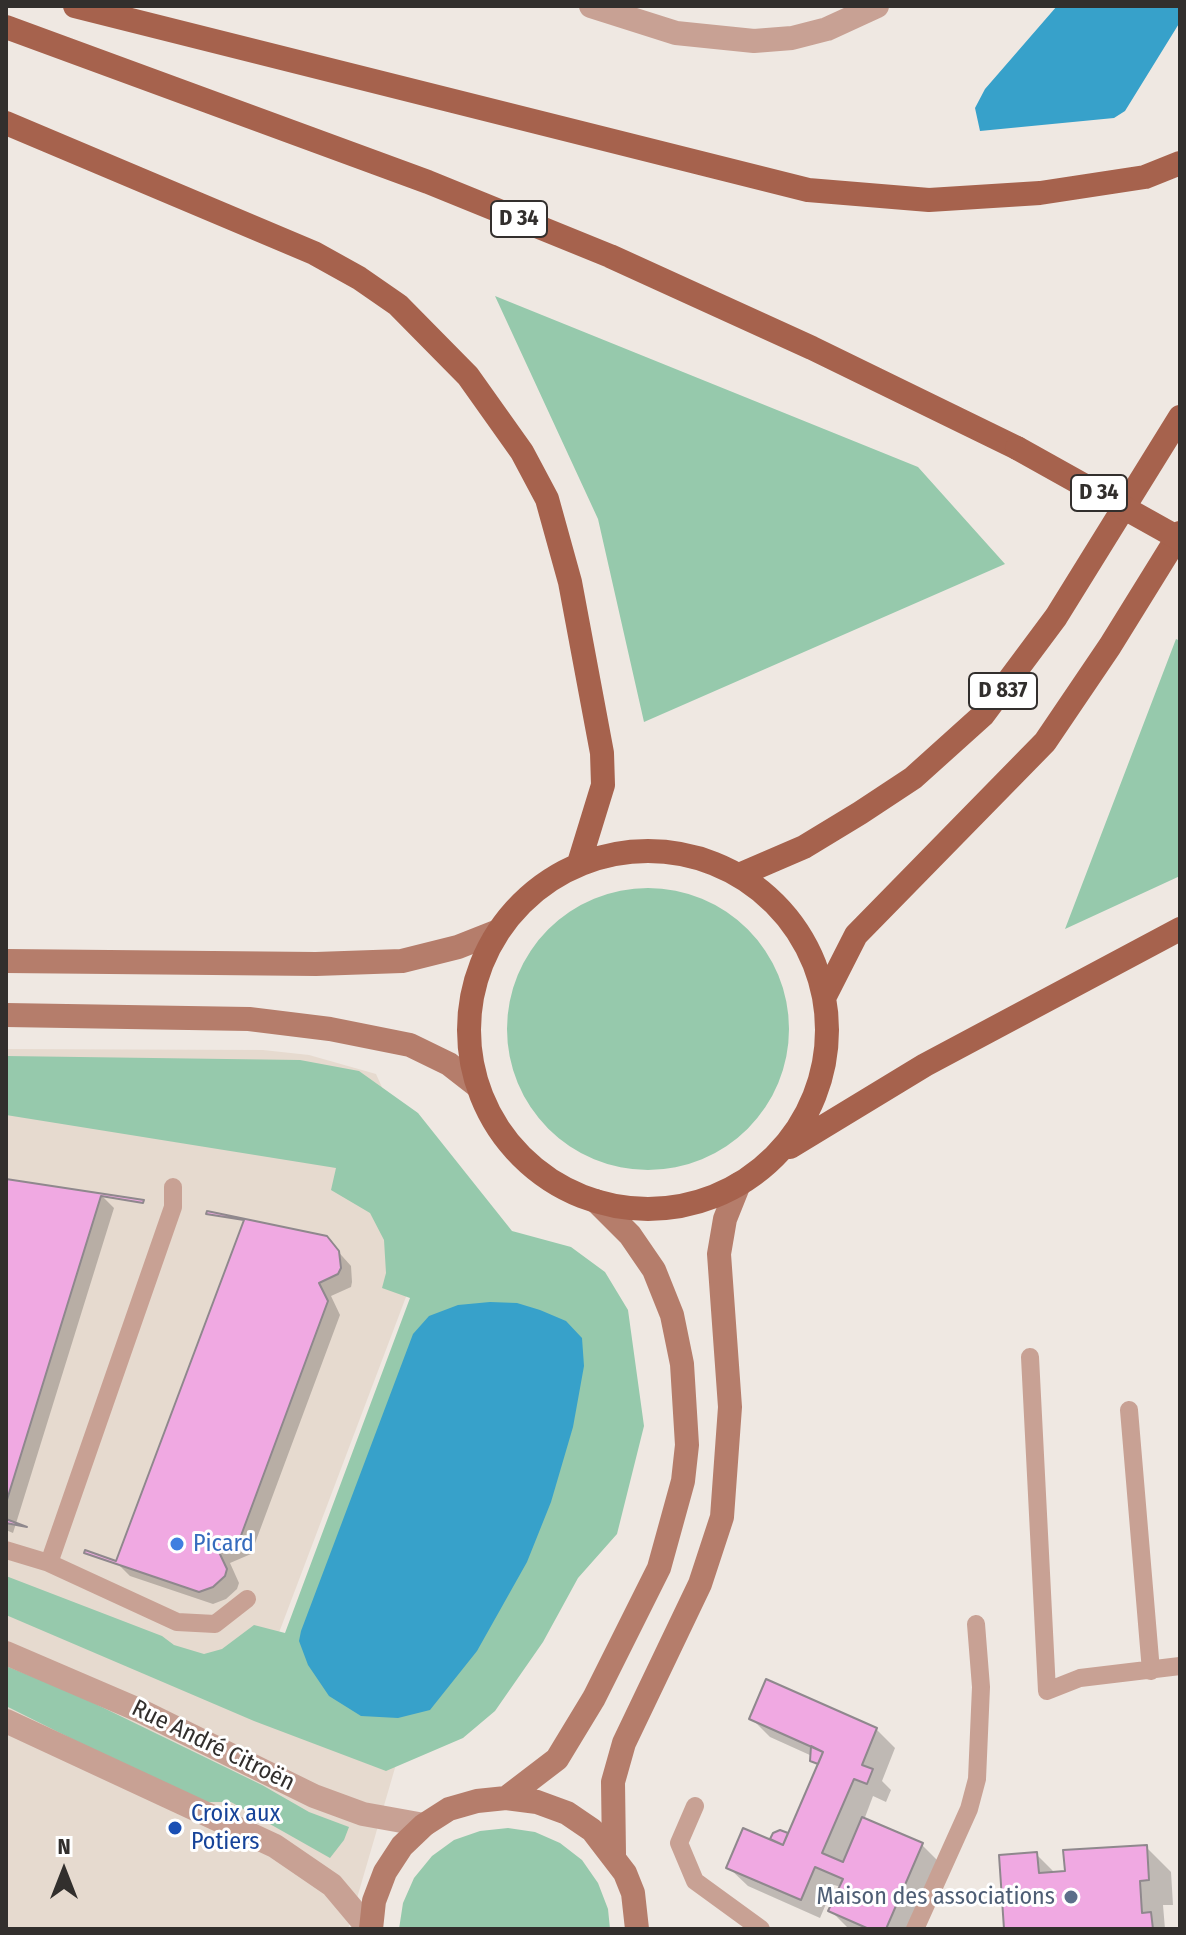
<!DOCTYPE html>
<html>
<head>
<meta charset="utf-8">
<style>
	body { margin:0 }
	#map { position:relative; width:1186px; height:1935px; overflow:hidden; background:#efe8e2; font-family:"Fira Sans Condensed",sans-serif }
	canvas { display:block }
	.frame { position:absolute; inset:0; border:8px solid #322f2d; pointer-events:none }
	.north { position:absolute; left:24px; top:1831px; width:80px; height:80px; -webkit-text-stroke:6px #fff; paint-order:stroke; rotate:0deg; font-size:22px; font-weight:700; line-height:32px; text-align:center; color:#322f2d }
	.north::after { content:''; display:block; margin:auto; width:28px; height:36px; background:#322f2d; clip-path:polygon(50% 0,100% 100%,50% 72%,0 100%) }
</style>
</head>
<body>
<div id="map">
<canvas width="1186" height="1935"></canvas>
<div class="frame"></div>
<div class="north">N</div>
</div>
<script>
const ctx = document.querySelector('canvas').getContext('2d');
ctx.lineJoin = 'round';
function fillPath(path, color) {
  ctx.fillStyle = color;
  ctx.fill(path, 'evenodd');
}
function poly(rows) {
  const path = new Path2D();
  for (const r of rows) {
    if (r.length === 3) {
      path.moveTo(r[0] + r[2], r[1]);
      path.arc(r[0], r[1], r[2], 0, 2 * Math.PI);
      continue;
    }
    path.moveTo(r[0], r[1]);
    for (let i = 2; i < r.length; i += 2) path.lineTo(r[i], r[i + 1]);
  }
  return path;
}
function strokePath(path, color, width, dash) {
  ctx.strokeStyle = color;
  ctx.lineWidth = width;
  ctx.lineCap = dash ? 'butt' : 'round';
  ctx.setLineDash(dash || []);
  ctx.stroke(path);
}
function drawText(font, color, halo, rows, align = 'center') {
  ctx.font = font + ' "Fira Sans Condensed",sans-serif';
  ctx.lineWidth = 6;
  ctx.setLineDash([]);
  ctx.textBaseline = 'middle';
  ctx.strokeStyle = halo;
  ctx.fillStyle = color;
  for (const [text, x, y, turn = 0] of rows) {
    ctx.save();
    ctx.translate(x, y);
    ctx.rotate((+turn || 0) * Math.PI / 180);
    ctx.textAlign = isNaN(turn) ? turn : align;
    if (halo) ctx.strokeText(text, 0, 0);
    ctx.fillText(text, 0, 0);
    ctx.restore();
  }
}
fillPath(poly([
	[6,1049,263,1050,309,1055,376,1074,415,1160,426,1244,252,1704,397,1761,348,1929,6,1929]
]), '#e6dacf');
fillPath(poly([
	[495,296,918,467,1005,564,644,722,598,519],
	[1176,639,1180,641,1180,876,1065,929],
	[648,1029,141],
	[6,1056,300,1060,359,1071,418,1113,512,1231,571,1247,605,1272,628,1310,644,1426,617,1534,578,1578,543,1642,495,1711,463,1738,386,1771,254,1721,6,1615,6,1576,162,1636,174,1645,204,1654,222,1649,254,1625,285,1633,410,1298,382,1288,386,1273,384,1240,370,1213,331,1190,336,1168,6,1115],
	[6,1666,73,1693,262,1785,309,1812,349,1827,344,1840,330,1858,231,1802,198,1802,6,1706],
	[508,1828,535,1832,560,1843,582,1860,598,1883,608,1909,610,1929,399,1929,403,1903,414,1878,432,1856,454,1840,480,1831]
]), '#96c9ac');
fillPath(poly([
	[1057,6,1180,6,1180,22,1125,111,1114,118,980,131,975,108,985,89],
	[490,1302,517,1303,540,1310,566,1321,582,1338,584,1366,573,1427,551,1502,527,1562,477,1651,430,1710,398,1718,361,1716,329,1696,308,1665,299,1641,301,1631,413,1334,429,1316,458,1305]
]), '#37a1ca');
fillPath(poly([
	[6,1182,101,1195,114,1208,13,1533,6,1530],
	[326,1238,351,1266,352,1282,351,1287,331,1296,340,1315,251,1554,230,1563,239,1583,237,1589,226,1599,213,1604,130,1576,117,1563],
	[751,1718,876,1729,895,1748,882,1781,891,1790,886,1802,873,1796,864,1820,922,1845,941,1864,913,1929,849,1929,831,1911,841,1887,834,1885,820,1918,748,1886,728,1867,779,1846,773,1839,774,1835,789,1836,819,1767,812,1756,770,1737],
	[1146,1847,1171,1872,1173,1905,1163,1905,1165,1929,1006,1929,1036,1854,1056,1874]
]), '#0003');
const building = poly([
	[6,1179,144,1200,143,1203,101,1196,6,1503,6,1179],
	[207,1211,327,1236,339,1251,341,1268,338,1274,319,1283,328,1301,239,1541,218,1550,227,1569,225,1576,213,1587,199,1592,84,1553,85,1550,116,1561,244,1220,206,1214,207,1211],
	[6,1519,27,1527,6,1523,6,1519],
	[766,1679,877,1728,862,1765,873,1769,867,1784,854,1779,822,1853,843,1862,862,1817,923,1843,886,1929,869,1929,828,1911,843,1879,815,1867,801,1900,726,1868,743,1828,783,1845,823,1752,749,1719,766,1679],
	[811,1746,823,1752,818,1764,810,1761,811,1746],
	[780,1830,788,1833,783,1845,770,1839,773,1833,780,1830],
	[1147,1845,1149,1880,1140,1881,1142,1913,1151,1912,1153,1929,1004,1929,999,1855,1037,1852,1039,1873,1065,1871,1063,1850,1147,1845]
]);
fillPath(building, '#f0a9e2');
strokePath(building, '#8f888d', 2);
strokePath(poly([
	[1030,1357,1047,1691,1080,1678,1180,1666],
	[1129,1410,1151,1671],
	[6,1550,49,1563,177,1622,215,1624,247,1599],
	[49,1563,173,1207,173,1187],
	[695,1806,679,1843,695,1881,761,1929],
	[915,1929,969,1809,977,1779,981,1687,976,1624]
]), '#c8a194', 18);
strokePath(poly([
	[591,6,676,33,754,41,792,38,827,29,877,6],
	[6,1653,141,1711,314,1796,363,1814,424,1825],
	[6,1721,275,1846,332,1885,369,1929]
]), '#c8a194', 24);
strokePath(poly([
	[6,961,316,964,402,961,458,947,496,932],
	[6,1015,249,1019,330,1029,410,1045,449,1064,476,1085],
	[506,1798,557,1759,594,1698,659,1568,683,1481,687,1445,682,1364,672,1315,654,1270,630,1235,596,1201],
	[614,1854,613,1782,624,1743,700,1584,722,1517,730,1407,719,1254,725,1219,739,1184],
	[371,1929,374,1901,385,1872,402,1846,424,1825,449,1809,477,1801,506,1798,537,1802,567,1813,592,1830,625,1873,633,1893,637,1929]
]), '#b57d6b', 24);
strokePath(poly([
	[75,6,808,190,929,200,1040,193,1145,177,1180,163],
	[6,27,428,182,610,256,812,348,1017,448],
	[6,123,314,253,359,278,398,305,468,376,522,452,547,499,570,582,602,753,603,785,579,863],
	[648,1030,179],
	[739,875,804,847,860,813,913,778,983,715,1056,617,1180,417],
	[825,996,856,935,1045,742,1110,646,1180,533],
	[790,1147,925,1065,1180,929]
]), '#a6624d', 24);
strokePath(poly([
	[1017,448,1180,539]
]), '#a6624d', 24);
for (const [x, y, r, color] of [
	[177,1544,8,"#3f7fe0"],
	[175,1828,8,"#1a4fb4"],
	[1071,1897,8,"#5c6f8a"]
]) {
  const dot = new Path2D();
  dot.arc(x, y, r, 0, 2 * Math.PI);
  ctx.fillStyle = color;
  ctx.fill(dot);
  strokePath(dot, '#fff', 3);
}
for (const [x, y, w] of [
	[519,219,56],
	[1099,493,56],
	[1003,691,68]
]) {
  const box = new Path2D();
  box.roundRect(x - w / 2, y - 18, w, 36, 6);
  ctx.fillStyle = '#fff';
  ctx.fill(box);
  strokePath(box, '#322f2d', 2);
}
drawText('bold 22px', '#322f2d', null, [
	["D 34",519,219],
	["D 34",1099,493],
	["D 837",1003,691]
]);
drawText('24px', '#366cbe', '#fff', [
	["Picard",193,1544]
], 'left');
drawText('24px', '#322f2d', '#fff', [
	["Rue André Citroën",213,1746,26]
]);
drawText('24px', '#164399', '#fff', [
	["Croix aux",191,1814],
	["Potiers",191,1842]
], 'left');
drawText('24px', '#4e5e75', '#fff', [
	["Maison des associations",1055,1897]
], 'right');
</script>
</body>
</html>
